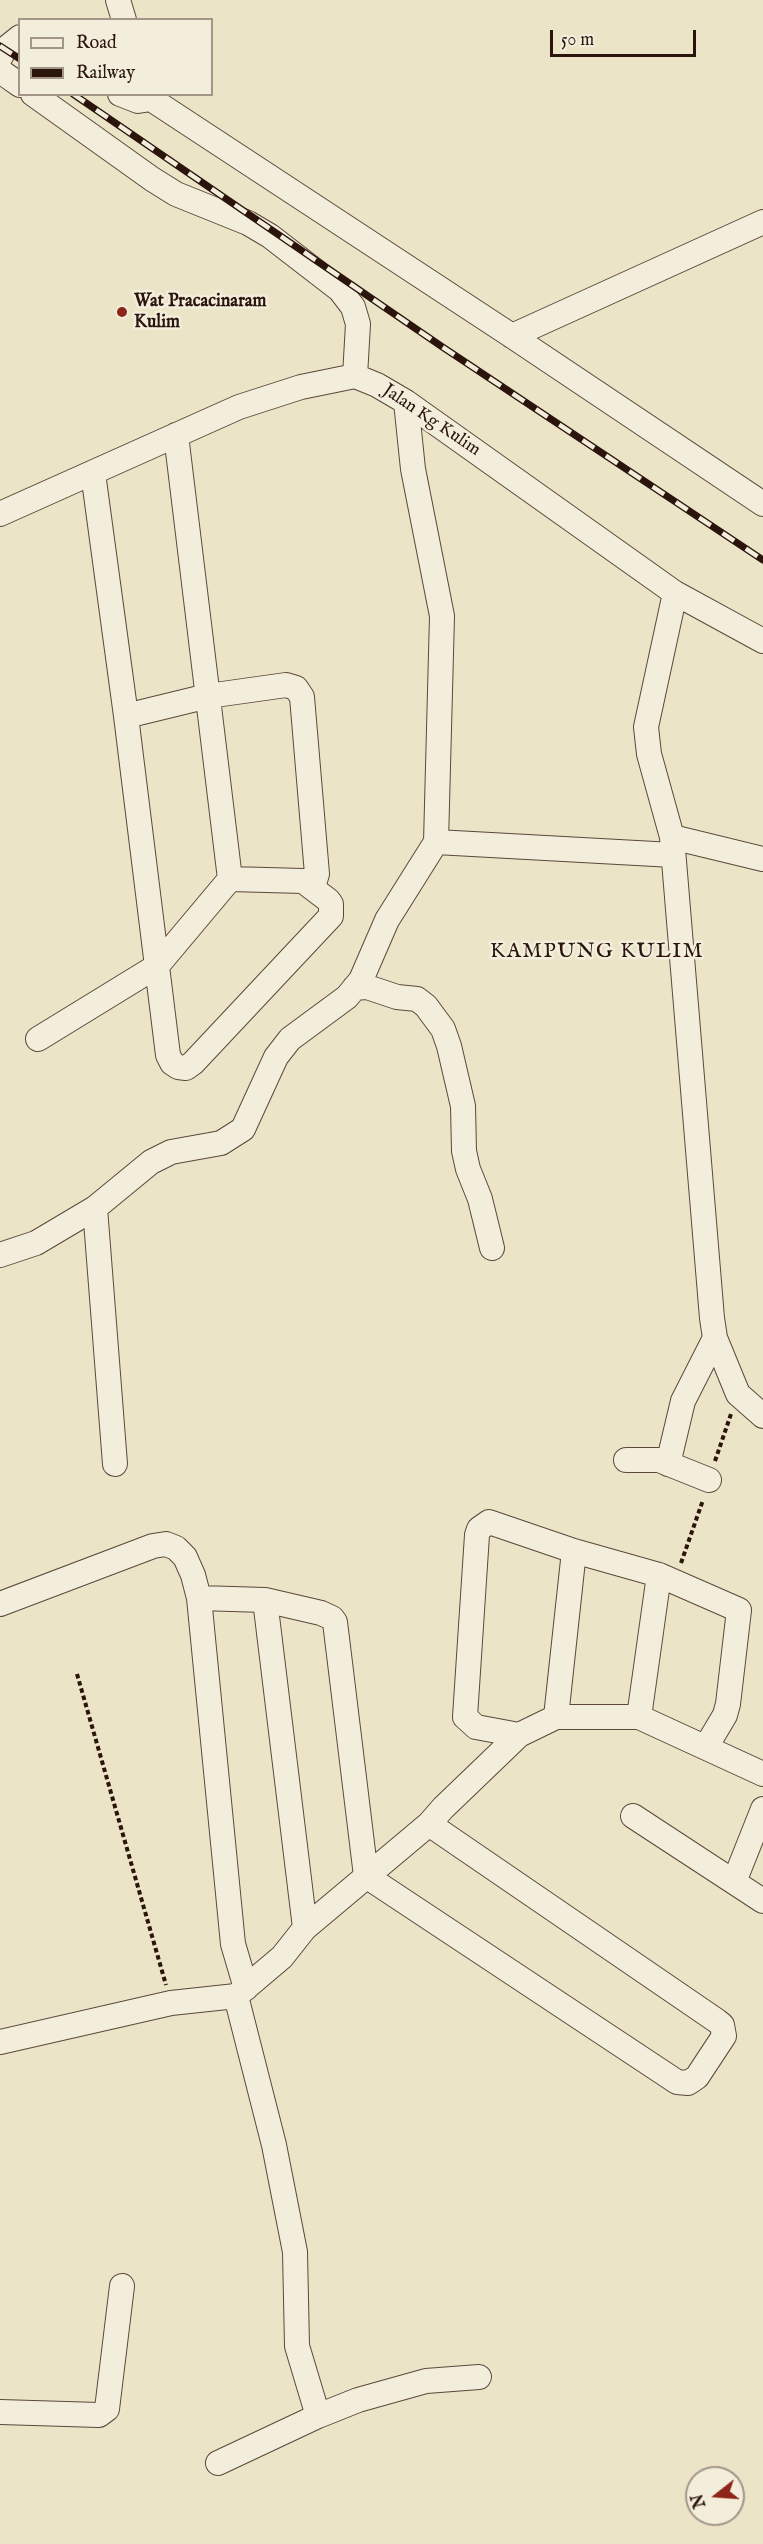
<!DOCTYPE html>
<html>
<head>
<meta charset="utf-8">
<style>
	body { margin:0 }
	#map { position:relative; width:763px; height:2544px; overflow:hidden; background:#ece4c7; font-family:"IM FELL English",serif }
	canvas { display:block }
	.legend { position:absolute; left:18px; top:18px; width:195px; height:78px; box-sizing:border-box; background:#f3eddb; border:2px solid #a39688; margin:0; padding:8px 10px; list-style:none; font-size:18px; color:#2b140c }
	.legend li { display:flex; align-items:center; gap:12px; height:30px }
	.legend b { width:30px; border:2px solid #a39688 }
	.north { position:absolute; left:685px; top:2466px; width:60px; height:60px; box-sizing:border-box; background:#f3eddb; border:2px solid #a39688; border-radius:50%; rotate:253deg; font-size:16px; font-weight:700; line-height:24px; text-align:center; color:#2b140c }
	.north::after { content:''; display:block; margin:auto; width:21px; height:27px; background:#8f2418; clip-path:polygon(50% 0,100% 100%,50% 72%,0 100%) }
	.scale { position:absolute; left:550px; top:30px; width:146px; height:27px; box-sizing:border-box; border:3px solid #2b140c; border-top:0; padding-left:8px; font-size:18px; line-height:21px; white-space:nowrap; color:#2b140c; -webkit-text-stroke:4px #f3eddb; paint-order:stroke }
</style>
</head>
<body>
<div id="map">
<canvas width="763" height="2544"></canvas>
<ul class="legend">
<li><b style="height:8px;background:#f3eddb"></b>Road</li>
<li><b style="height:8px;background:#2b140c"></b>Railway</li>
</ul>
<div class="north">N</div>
<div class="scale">50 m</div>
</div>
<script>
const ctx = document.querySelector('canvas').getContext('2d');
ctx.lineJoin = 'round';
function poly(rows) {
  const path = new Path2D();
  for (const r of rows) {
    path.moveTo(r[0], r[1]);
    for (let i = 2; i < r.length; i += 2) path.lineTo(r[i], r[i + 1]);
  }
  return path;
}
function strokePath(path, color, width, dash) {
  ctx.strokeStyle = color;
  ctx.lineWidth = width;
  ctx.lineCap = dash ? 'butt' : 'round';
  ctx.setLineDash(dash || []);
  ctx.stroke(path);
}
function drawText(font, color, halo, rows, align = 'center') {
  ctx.font = font + ' "IM FELL English",serif';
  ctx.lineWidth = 5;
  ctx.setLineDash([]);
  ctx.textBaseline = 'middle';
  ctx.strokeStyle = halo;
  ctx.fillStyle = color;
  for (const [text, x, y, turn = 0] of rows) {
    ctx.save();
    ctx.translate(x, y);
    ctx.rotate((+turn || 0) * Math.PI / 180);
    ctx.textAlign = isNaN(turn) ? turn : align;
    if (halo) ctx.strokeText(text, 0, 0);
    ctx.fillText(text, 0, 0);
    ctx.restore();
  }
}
const minor = poly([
	[118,0,124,20],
	[0,58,5,49,20,37],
	[0,71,20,85],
	[33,94,152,179,176,194,248,223,270,236,340,290,353,307,358,324,355,376],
	[120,94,138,101,151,99],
	[150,94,151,99,512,336,763,504],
	[512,336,763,222],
	[93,473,126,716,168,1055,172,1063,178,1067,186,1068,193,1063,331,916,331,904,328,900,303,881,230,879],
	[0,514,239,407,301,387,355,376,377,385,406,402,675,593,763,641],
	[675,593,646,727,649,754,672,837,712,1318,715,1338,738,1394,763,1416],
	[126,716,208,696,286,685,296,688,302,697,317,874,313,887],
	[672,837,763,859],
	[436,842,673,855],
	[354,988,367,987,397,997,417,999,426,1006,443,1029,449,1046,463,1106,464,1151,468,1169,480,1199,492,1248],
	[38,1039,157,966,230,879,176,435],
	[95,1208,115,1464],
	[0,1255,36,1243,95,1208,151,1162,171,1152,221,1143,243,1129,276,1057,290,1039,347,997,361,980,387,920,436,842,442,616,413,469,406,402],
	[626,1460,659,1460,709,1480],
	[668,1464,683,1401,715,1338],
	[265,1600,305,1928],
	[0,1604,153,1546,166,1544,176,1548,185,1557,193,1575,199,1598],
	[556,1717,574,1551],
	[639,1717,659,1575],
	[519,1735,476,1727,465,1717,477,1535,479,1529,489,1522,574,1551,659,1575,739,1610,728,1704,725,1715,706,1747],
	[633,1816,763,1901],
	[734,1882,763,1809],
	[246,1988,233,1944,199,1598,265,1600,321,1613,332,1618,335,1622,366,1876,677,2082,688,2083,697,2077,724,2036,722,2025,717,2021,429,1824],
	[236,1996,274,2145,295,2252,297,2346,318,2416],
	[0,2042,171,2003,236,1996,282,1957,305,1928,429,1824,443,1808,519,1735,556,1717,639,1717,763,1774],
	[0,2412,99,2415,107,2409,122,2286],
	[218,2463,318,2416,358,2400,426,2381,479,2377]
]);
strokePath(minor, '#5b483b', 26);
strokePath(poly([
	[715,1461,731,1414],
	[681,1563,703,1500],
	[77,1674,166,1985]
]), '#2b140c', 4, [4.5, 3]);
strokePath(minor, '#f3eddb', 24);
const rail = poly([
	[0,46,20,59],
	[73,94,441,346,763,560]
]);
strokePath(rail, '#2b140c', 7);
strokePath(rail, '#f3eddb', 4.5, [14]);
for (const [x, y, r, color] of [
	[122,312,6,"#8f2418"]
]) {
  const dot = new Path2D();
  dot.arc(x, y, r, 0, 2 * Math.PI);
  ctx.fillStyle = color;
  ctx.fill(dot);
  strokePath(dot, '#f3eddb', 2);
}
drawText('bold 18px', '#2b140c', '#f3eddb', [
	["Wat Pracacinaram",134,302],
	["Kulim",134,323]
], 'left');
drawText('18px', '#2b140c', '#f3eddb', [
	["Jalan Kg Kulim",431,421,34]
]);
ctx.letterSpacing = '1.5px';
drawText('21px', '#2b140c', '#f3eddb', [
	["KAMPUNG KULIM",597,953]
]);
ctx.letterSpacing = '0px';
</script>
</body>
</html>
